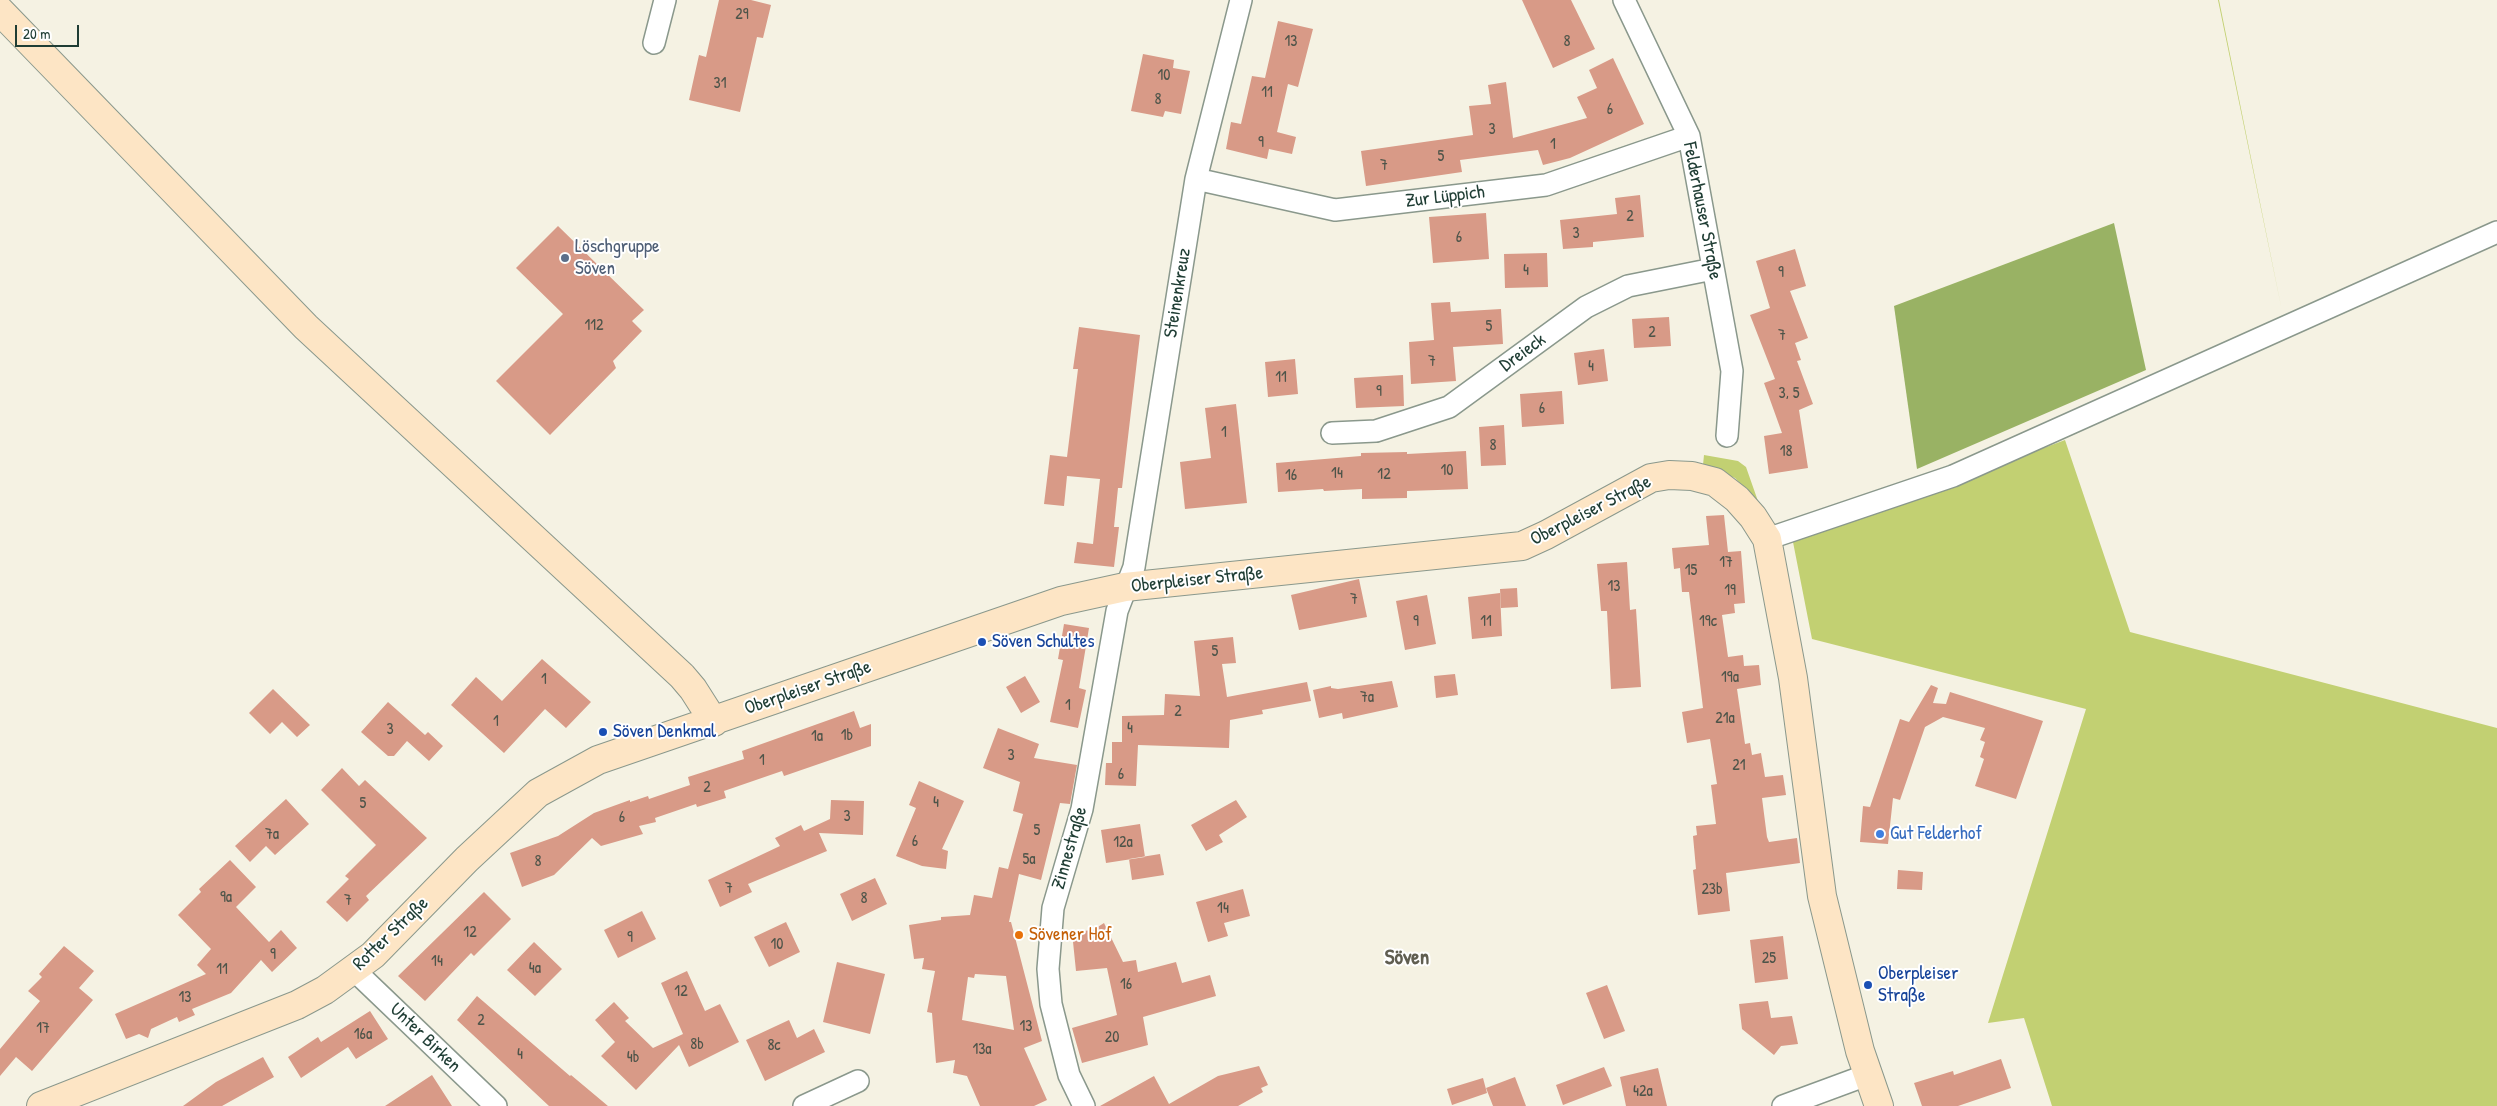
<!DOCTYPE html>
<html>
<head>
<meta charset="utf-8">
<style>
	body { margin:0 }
	#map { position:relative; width:2497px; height:1106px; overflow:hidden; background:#f5f2e3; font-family:"Patrick Hand",sans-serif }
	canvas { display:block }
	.scale { position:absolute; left:15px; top:25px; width:64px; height:22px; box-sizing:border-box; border:2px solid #1f3d34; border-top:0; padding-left:6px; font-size:15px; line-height:18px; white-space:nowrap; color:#1f3d34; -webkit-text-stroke:4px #fff; paint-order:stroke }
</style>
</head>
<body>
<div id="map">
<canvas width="2497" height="1106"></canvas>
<div class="scale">20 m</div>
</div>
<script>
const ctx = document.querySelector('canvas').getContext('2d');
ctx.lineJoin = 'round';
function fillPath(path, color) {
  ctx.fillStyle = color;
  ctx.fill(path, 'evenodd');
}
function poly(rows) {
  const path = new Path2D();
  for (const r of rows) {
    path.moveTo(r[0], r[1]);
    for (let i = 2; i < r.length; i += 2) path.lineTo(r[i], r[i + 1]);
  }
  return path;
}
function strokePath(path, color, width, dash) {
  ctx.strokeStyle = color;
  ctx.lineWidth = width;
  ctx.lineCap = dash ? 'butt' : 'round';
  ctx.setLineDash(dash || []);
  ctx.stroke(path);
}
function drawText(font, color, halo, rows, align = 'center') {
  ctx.font = font + ' "Patrick Hand",sans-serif';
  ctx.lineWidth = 4;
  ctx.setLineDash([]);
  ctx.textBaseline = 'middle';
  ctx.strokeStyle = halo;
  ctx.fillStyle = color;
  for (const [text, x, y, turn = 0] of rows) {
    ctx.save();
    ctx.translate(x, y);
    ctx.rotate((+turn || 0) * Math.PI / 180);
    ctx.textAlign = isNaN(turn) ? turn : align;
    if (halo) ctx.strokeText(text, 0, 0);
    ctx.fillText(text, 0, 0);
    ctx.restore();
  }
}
fillPath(poly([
	[2218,0,2219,0,2282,311],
	[2065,440,2130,632,2497,728,2497,1106,2052,1106,2024,1018,1988,1023,2086,709,1812,639,1793,542],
	[1704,455,1738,461,1746,467,1759,504,1735,478,1703,465]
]), '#c2d072');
fillPath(poly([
	[2114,223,2146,370,1917,469,1894,306]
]), '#99b264');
fillPath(poly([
	[719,0,751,0,771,5,763,38,757,37,740,112,689,100,699,55,706,57],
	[1522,0,1571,0,1595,49,1553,68],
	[1278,21,1313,29,1298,87,1288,84,1277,132,1296,137,1292,154,1269,149,1267,159,1226,149,1231,122,1241,124,1252,76,1265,78],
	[1143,54,1174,60,1173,68,1190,71,1181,114,1165,111,1163,117,1131,111],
	[1613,58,1644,124,1570,158,1543,165,1538,150,1460,160,1462,172,1366,186,1361,151,1473,135,1469,106,1491,104,1488,85,1506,82,1513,138,1587,118,1577,97,1597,88,1589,70],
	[1640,195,1644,237,1593,242,1593,247,1563,249,1560,220,1617,214,1615,198],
	[1486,213,1489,259,1433,263,1429,217],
	[558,226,644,310,632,321,642,331,613,361,616,368,550,435,496,381,563,314,516,268],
	[1795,249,1806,286,1790,291,1808,338,1795,343,1801,360,1797,361,1813,404,1799,410,1808,468,1769,474,1764,436,1782,433,1764,383,1775,379,1750,315,1770,308,1756,261],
	[1547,253,1548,287,1505,288,1504,254],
	[1450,302,1451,312,1501,309,1503,344,1453,347,1456,381,1411,384,1409,342,1434,340,1431,303],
	[1669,317,1671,346,1634,348,1632,319],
	[1079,327,1140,335,1122,488,1118,488,1114,527,1119,527,1114,567,1074,563,1077,542,1093,544,1100,479,1067,476,1064,506,1044,504,1050,455,1067,457,1078,369,1073,369],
	[1604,349,1608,381,1578,385,1574,353],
	[1295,359,1298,394,1268,397,1265,362],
	[1403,375,1404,406,1356,408,1354,378],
	[1562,391,1564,424,1522,427,1520,394],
	[1236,404,1247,503,1185,509,1180,462,1211,458,1205,408],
	[1504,425,1506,465,1481,466,1479,427],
	[1466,451,1468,489,1407,491,1407,498,1362,499,1362,489,1324,491,1323,489,1278,492,1276,463,1361,456,1361,453,1407,452,1407,454],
	[1724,515,1728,552,1741,551,1745,603,1734,604,1735,613,1722,615,1728,657,1743,655,1744,666,1759,665,1761,685,1737,689,1745,744,1750,743,1752,755,1761,753,1765,777,1783,775,1786,795,1762,798,1767,837,1769,842,1797,838,1800,863,1726,873,1730,911,1698,915,1693,870,1696,869,1693,836,1697,835,1696,826,1716,824,1711,785,1717,784,1710,739,1687,743,1682,712,1703,708,1689,592,1682,592,1680,568,1674,569,1672,548,1709,545,1706,516],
	[1627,562,1630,610,1636,609,1641,687,1611,689,1607,611,1601,611,1597,564],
	[1359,579,1367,617,1299,630,1291,595],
	[1517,588,1518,607,1501,608,1500,589],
	[1500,593,1502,636,1472,639,1468,597],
	[1427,595,1436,644,1405,650,1396,601],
	[1064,624,1089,628,1079,688,1086,690,1078,728,1050,722,1063,660,1058,659],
	[1233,637,1236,663,1222,664,1227,697,1307,682,1311,701,1262,710,1263,714,1230,720,1229,748,1138,745,1136,786,1105,785,1106,763,1112,763,1112,742,1122,742,1122,716,1164,715,1165,694,1200,696,1194,641],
	[542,659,591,702,566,728,545,709,504,753,451,705,476,677,502,701],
	[1455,674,1458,695,1436,698,1434,676],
	[1025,676,1040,702,1021,713,1006,687],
	[1392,681,1398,707,1343,719,1342,713,1319,718,1313,690,1331,686,1331,688,1338,689],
	[1931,685,1938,688,1933,703,1946,704,1950,692,2043,721,2016,799,1975,786,1984,759,1980,757,1985,742,1980,740,1985,728,1943,717,1925,727,1900,800,1893,798,1888,844,1860,842,1863,806,1870,807,1900,719,1909,722],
	[273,689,310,725,297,737,282,722,270,734,249,713],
	[388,702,425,735,428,732,443,746,429,761,407,741,394,756,388,756,361,732],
	[854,711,860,728,871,724,871,746,784,776,782,771,724,791,726,798,697,807,696,804,655,818,656,822,639,826,643,834,601,846,592,838,554,875,522,887,510,853,558,836,594,813,630,800,630,802,648,796,649,799,690,785,688,777,744,759,742,751],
	[998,728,1039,744,1034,758,1077,765,1070,804,1060,803,1041,880,1019,874,1009,922,1011,922,1042,1041,1024,1048,1047,1100,1034,1106,980,1106,967,1076,953,1073,955,1060,936,1063,932,1013,927,1012,935,971,922,969,924,958,914,959,909,925,941,920,941,917,970,915,974,895,992,898,999,867,1008,869,1023,814,1013,811,1020,782,983,768],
	[975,974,1006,976,1014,1030,962,1020,968,977,974,978],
	[342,768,359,786,365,780,427,838,366,896,369,900,347,922,326,902,349,879,345,876,376,845,321,790],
	[919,781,964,801,942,849,948,851,946,869,922,866,896,856,916,808,909,805],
	[286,799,309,824,275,855,266,846,250,862,235,846],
	[831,800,864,801,863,835,819,833,827,851,748,884,752,892,720,907,708,880,780,846,775,838,801,825,804,831,830,819],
	[1236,800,1247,817,1219,835,1223,842,1206,851,1191,825],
	[1140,824,1145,857,1106,863,1101,830],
	[1160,854,1164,875,1132,880,1129,859],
	[230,860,256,887,236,907,269,942,281,930,297,948,272,972,261,960,231,993,192,1009,195,1015,179,1022,177,1017,151,1029,148,1038,139,1034,126,1039,115,1014,206,974,197,965,211,949,178,915,201,892,199,889],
	[1898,870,1923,872,1922,890,1897,889],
	[875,878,887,904,852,921,840,894],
	[1243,889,1250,916,1224,923,1228,936,1208,942,1196,902],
	[484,892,511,919,474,956,471,953,425,1001,398,976],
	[642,911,656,939,618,958,604,930],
	[786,922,800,952,769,967,754,937],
	[1104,923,1123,962,1136,960,1138,972,1176,962,1182,983,1210,975,1216,996,1143,1017,1148,1045,1082,1063,1072,1028,1117,1015,1107,968,1076,971,1072,932,1093,930],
	[1783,936,1788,979,1755,983,1750,940],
	[534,942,562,969,535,996,507,970],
	[64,946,94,971,79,988,93,1000,32,1071,16,1057,0,1076,0,1049,40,1001,28,991,42,977,39,974],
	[837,962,885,974,870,1034,823,1022],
	[687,971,705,1011,720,1004,739,1042,689,1067,679,1045,636,1090,601,1056,615,1042,595,1020,614,1002,629,1018,625,1021,653,1048,683,1034,661,983],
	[1607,985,1625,1031,1604,1039,1586,993],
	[477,996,570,1076,571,1075,608,1106,549,1106,457,1020],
	[1768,1001,1771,1018,1792,1016,1798,1044,1781,1046,1774,1055,1742,1029,1739,1004],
	[370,1011,388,1039,356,1059,348,1047,301,1078,288,1057,318,1037,321,1042],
	[789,1020,797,1038,814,1029,825,1052,765,1081,746,1040],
	[263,1057,274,1077,222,1106,183,1106,216,1082],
	[2001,1059,2011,1088,1958,1106,1922,1106,1914,1083,1953,1071,1954,1075],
	[1259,1066,1268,1085,1261,1088,1263,1092,1238,1106,1100,1106,1154,1076,1169,1104,1218,1076],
	[1604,1067,1612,1086,1563,1105,1556,1085],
	[1658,1068,1667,1106,1626,1106,1620,1077],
	[432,1075,452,1106,385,1106],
	[1515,1077,1526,1106,1493,1106,1486,1088],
	[1483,1078,1487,1093,1452,1105,1447,1089]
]), '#d89a87');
const street = poly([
	[1624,0,1689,136,1732,371,1727,436],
	[654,43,665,0],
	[1196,179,1335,210,1546,185,1689,136],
	[1332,433,1376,431,1449,407,1586,307,1628,286,1713,269],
	[1767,539,1953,476,2497,232],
	[354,970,496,1106],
	[804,1106,858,1081],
	[1084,1106,1069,1075,1051,1004,1048,969,1053,908,1082,809,1117,611,1134,567,1196,179,1241,0],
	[1783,1106,1867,1075]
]);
const secondary = poly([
	[0,11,306,327,682,676,693,689,714,722],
	[41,1106,297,1005,325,990,373,955,467,859,538,793,598,760,1061,601,1125,587,1522,546,1546,535,1651,478,1669,475,1692,476,1715,482,1737,499,1753,517,1767,539,1793,678,1822,896,1860,1051,1879,1106]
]);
strokePath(street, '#8a988c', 24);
strokePath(secondary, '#8a988c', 30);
strokePath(street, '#fff', 21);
strokePath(secondary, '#fde5c5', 28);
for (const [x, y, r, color] of [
	[565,258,5,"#5c6f8a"],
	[982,642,5,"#1a4fb4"],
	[603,732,5,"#1a4fb4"],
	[1880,834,5,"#3f7fe0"],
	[1019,935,5,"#e8710a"],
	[1868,985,5,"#1a4fb4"]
]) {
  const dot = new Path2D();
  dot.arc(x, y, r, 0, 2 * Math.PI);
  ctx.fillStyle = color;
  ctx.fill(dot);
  strokePath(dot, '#fff', 2);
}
drawText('16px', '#4d5449', null, [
	["29",742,15],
	["13",1291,42],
	["8",1567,42],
	["10",1164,76],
	["31",720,84],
	["11",1267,93],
	["8",1158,100],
	["6",1610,110],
	["3",1492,130],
	["9",1261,143],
	["1",1553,145],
	["5",1441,157],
	["7",1384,166],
	["2",1630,217],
	["3",1576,234],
	["6",1459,238],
	["4",1526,271],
	["9",1781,273],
	["112",594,326],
	["5",1489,327],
	["2",1652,333],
	["7",1782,336],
	["7",1432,362],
	["4",1591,367],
	["11",1281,378],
	["9",1379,392],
	["3, 5",1789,394],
	["6",1542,409],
	["1",1224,433],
	["8",1493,446],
	["18",1786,452],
	["10",1447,471],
	["14",1337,474],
	["12",1384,475],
	["16",1291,476],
	["17",1726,563],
	["15",1691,571],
	["13",1614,587],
	["19",1730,591],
	["7",1354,600],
	["9",1416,622],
	["11",1486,622],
	["19c",1708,622],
	["5",1215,652],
	["19a",1730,678],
	["1",544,680],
	["7a",1367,698],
	["1",1068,706],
	["2",1178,712],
	["21a",1725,719],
	["1",496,722],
	["4",1130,729],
	["3",390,730],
	["1b",847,736],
	["1a",817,737],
	["3",1011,756],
	["1",762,761],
	["21",1739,766],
	["6",1121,775],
	["2",707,788],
	["4",936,803],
	["5",363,804],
	["3",847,817],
	["6",622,818],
	["5",1037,831],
	["7a",272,835],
	["6",915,842],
	["12a",1123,843],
	["5a",1029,860],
	["8",538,862],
	["7",729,889],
	["23b",1712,890],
	["9a",226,898],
	["8",864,899],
	["7",348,901],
	["14",1223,909],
	["12",470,933],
	["9",630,938],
	["10",777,945],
	["9",273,955],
	["25",1769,959],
	["14",437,962],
	["4a",535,969],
	["11",222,970],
	["16",1126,985],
	["12",681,992],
	["13",185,998],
	["2",481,1021],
	["13",1026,1027],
	["17",43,1029],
	["16a",363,1035],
	["20",1112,1038],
	["8b",697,1045],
	["8c",774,1046],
	["13a",982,1050],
	["4",520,1055],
	["4b",633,1058],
	["42a",1643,1092]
]);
drawText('19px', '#1f3d34', '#fff', [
	["Zur Lüppich",1445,197,-7],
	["Felderhauser Straße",1702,211,79],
	["Steinenkreuz",1178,293,-81],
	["Dreieck",1523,353,-36],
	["Oberpleiser Straße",1591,511,-27],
	["Oberpleiser Straße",1197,580,-6],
	["Oberpleiser Straße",808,688,-19],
	["Zinnestraße",1070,848,-74],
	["Rotter Straße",391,934,-44],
	["Unter Birken",425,1038,44]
]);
drawText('19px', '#4e5e75', '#fff', [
	["Löschgruppe",575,247],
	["Söven",575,269]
], 'left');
drawText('19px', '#164399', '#fff', [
	["Söven Schultes",992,642],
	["Söven Denkmal",613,732],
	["Oberpleiser",1878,974],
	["Straße",1878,996]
], 'left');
drawText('19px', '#366cbe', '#fff', [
	["Gut Felderhof",1890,834]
], 'left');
drawText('19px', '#c56008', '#fff', [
	["Sövener Hof",1029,935]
], 'left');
drawText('bold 21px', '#605e51', '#fff', [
	["Söven",1407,958]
]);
</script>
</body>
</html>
